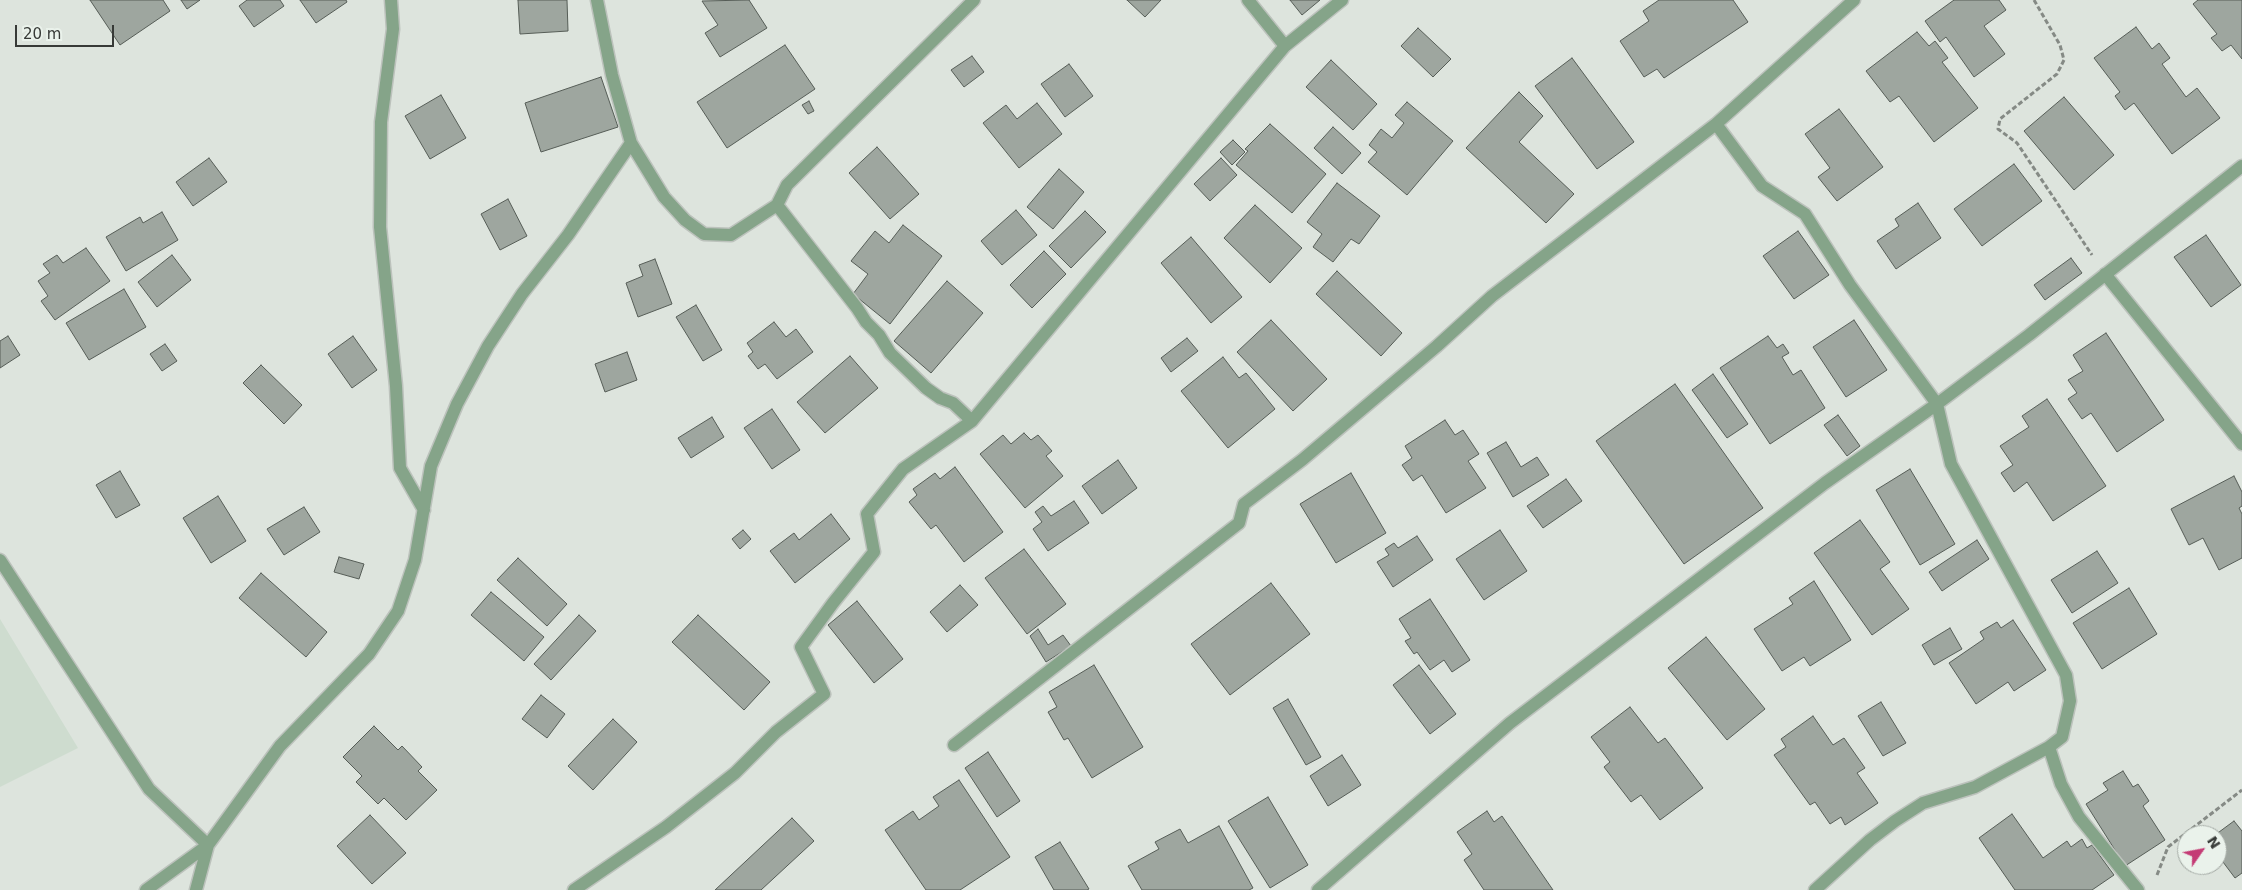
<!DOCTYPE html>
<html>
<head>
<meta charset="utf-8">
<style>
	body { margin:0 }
	#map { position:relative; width:2242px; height:890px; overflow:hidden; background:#dde4dd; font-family:"DejaVu Sans",sans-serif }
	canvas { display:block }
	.north { position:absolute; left:2177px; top:825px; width:50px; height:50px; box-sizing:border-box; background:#eaf2eb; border:1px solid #a2a8a3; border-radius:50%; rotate:57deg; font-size:14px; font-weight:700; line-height:20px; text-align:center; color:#373a37 }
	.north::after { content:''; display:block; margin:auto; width:18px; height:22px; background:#c43b75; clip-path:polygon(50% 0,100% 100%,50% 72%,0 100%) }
	.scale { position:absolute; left:15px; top:25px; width:99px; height:22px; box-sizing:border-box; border:2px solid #373a37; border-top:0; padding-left:6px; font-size:15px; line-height:18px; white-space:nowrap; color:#373a37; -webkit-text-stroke:4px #eaf2eb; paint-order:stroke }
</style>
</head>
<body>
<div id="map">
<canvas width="2242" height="890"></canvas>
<div class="north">N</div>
<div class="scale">20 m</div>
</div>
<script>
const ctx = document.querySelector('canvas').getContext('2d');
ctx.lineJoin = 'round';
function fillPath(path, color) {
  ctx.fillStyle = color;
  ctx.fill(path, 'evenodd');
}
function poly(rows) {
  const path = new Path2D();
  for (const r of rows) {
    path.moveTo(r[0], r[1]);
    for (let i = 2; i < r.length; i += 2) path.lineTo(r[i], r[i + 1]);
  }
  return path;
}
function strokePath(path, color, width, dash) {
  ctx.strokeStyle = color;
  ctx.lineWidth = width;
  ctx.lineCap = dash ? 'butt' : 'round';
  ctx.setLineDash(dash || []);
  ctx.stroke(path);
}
fillPath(poly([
	[0,619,78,748,0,787]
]), '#cedccf');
const building = poly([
	[90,0,163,0,170,11,120,45,90,0],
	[181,0,200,0,187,9,181,0],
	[247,0,280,0,284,6,254,27,239,6,247,0],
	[300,0,346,0,347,2,316,23,300,0],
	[518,0,567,0,568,31,520,34,518,0],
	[749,0,767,28,720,57,705,33,718,25,702,1,749,0],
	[1127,0,1161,0,1145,17,1127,0],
	[1290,0,1320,0,1302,15,1290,0],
	[1659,0,1733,0,1748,22,1664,78,1657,69,1644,77,1620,41,1649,21,1643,11,1659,0],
	[1954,0,1999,0,2006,10,1984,26,2005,54,1974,77,1946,37,1940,42,1925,21,1954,0],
	[2198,0,2242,0,2242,59,2231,45,2222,51,2211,38,2217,34,2193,4,2198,0],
	[2136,27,2152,49,2159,43,2170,58,2162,64,2186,97,2197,88,2220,118,2172,154,2134,103,2125,110,2115,96,2120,92,2094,58,2136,27],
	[1418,28,1451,59,1433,77,1401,46,1418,28],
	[1917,32,1929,46,1935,41,1948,58,1942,62,1978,108,1934,142,1899,96,1890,102,1866,71,1917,32],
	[785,45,815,89,727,148,697,102,785,45],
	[972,56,984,72,964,87,951,70,972,56],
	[1572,58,1634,142,1597,169,1535,86,1572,58],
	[1331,60,1377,104,1353,130,1306,87,1331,60],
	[1069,64,1093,96,1065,117,1041,84,1069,64],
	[601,77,618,127,541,152,525,103,601,77],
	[1519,92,1543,116,1519,142,1574,194,1546,223,1466,148,1519,92],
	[441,95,466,138,430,159,405,116,441,95],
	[2064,97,2114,155,2074,190,2024,131,2064,97],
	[809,101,814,111,808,114,802,105,809,101],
	[1407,102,1453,141,1407,195,1368,162,1377,152,1369,145,1381,129,1392,138,1404,123,1395,115,1407,102],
	[1037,103,1062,134,1019,168,983,123,1006,105,1017,119,1037,103],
	[1839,109,1883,167,1837,201,1818,177,1830,168,1805,134,1839,109],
	[1270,124,1326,174,1292,213,1236,165,1248,151,1245,149,1270,124],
	[1333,127,1361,153,1342,174,1314,148,1333,127],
	[1233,140,1245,152,1232,165,1220,152,1233,140],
	[877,147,919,194,890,219,849,173,877,147],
	[209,158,227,182,193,206,176,182,209,158],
	[1221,158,1237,175,1210,201,1194,184,1221,158],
	[2014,164,2042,201,1982,246,1954,209,2014,164],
	[1059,169,1084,192,1053,229,1027,207,1059,169],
	[1337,183,1380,216,1359,244,1351,239,1333,262,1313,247,1322,234,1307,222,1337,183],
	[508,199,527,236,500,250,481,214,508,199],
	[1918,203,1941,238,1896,269,1877,241,1899,226,1895,219,1918,203],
	[1255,205,1302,248,1270,283,1224,238,1255,205],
	[1016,210,1037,235,1002,265,981,241,1016,210],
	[1085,211,1106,232,1071,268,1049,246,1085,211],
	[162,212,178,240,126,271,106,237,140,217,143,223,162,212],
	[903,225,942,256,890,324,853,294,868,274,851,261,875,231,889,243,903,225],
	[1798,231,1829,275,1794,299,1763,256,1798,231],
	[2206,235,2241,285,2211,307,2174,257,2206,235],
	[1191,237,1242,297,1211,323,1161,263,1191,237],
	[86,248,110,281,55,320,41,301,48,296,38,281,50,273,43,264,57,255,63,263,86,248],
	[1044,251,1066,274,1032,308,1010,285,1044,251],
	[172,255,191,280,157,307,138,282,172,255],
	[2071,258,2082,273,2045,300,2034,285,2071,258],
	[655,259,672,304,638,317,626,283,643,276,639,265,655,259],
	[1337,271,1402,333,1381,356,1316,294,1337,271],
	[947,281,983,313,931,373,894,341,947,281],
	[124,289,146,327,89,360,66,323,124,289],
	[696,305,722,350,703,361,676,317,696,305],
	[1271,320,1327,379,1293,411,1237,352,1271,320],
	[1854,320,1887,370,1846,397,1813,347,1854,320],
	[774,322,786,337,796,329,813,352,777,379,765,364,758,369,748,356,753,352,747,343,774,322],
	[2106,333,2164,420,2117,452,2091,413,2082,419,2068,399,2077,393,2068,380,2083,371,2073,355,2106,333],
	[8,336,20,355,0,368,0,341,8,336],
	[353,336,377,370,352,388,328,354,353,336],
	[1768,336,1777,348,1783,344,1789,353,1782,357,1793,375,1801,370,1825,408,1770,444,1720,368,1768,336],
	[1187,338,1198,351,1171,372,1161,358,1187,338],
	[165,344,177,361,162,371,150,354,165,344],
	[627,352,637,380,605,392,595,364,627,352],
	[850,356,878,388,825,433,797,402,850,356],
	[1223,357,1239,378,1246,373,1275,409,1228,448,1181,391,1223,357],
	[261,365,302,405,284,424,243,383,261,365],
	[1713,374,1748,424,1727,438,1692,390,1713,374],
	[1675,384,1763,508,1684,564,1596,441,1675,384],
	[2047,399,2106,486,2053,521,2027,482,2014,492,2001,473,2013,465,2000,446,2029,427,2022,416,2047,399],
	[772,409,800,450,772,469,744,428,772,409],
	[1838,415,1860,446,1847,456,1824,425,1838,415],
	[712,417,724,437,691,458,678,438,712,417],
	[1445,420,1455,435,1463,430,1479,454,1468,461,1486,488,1446,513,1422,475,1413,481,1402,465,1412,458,1405,446,1445,420],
	[1024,433,1031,440,1038,435,1052,451,1046,456,1063,476,1025,508,980,454,1003,435,1011,444,1024,433],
	[1506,442,1521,467,1537,457,1549,475,1513,497,1487,453,1506,442],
	[1118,460,1137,488,1102,514,1082,486,1118,460],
	[955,467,1003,532,964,562,936,525,931,529,909,502,917,495,913,489,935,473,940,479,955,467],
	[1910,469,1955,544,1920,565,1876,490,1910,469],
	[120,471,140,505,116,518,96,485,120,471],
	[1351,473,1386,533,1336,563,1300,504,1351,473],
	[2234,476,2242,492,2242,506,2239,508,2242,514,2242,558,2219,570,2203,538,2189,545,2171,509,2234,476],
	[1566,479,1582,501,1543,528,1527,506,1566,479],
	[218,496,246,541,211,563,183,518,218,496],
	[1074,501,1089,523,1048,551,1033,529,1042,522,1035,512,1043,506,1051,516,1074,501],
	[304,507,320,532,284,555,267,529,304,507],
	[831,514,850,539,795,583,770,551,794,533,799,540,831,514],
	[1860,520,1890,562,1880,569,1909,609,1872,635,1814,553,1860,520],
	[743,530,751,539,740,549,732,539,743,530],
	[1500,530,1527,571,1484,600,1456,559,1500,530],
	[1417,536,1433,560,1393,587,1377,562,1389,555,1385,549,1394,543,1398,548,1417,536],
	[1977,540,1989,559,1942,591,1929,572,1977,540],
	[1024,549,1066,604,1027,634,985,578,1024,549],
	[2097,551,2118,583,2072,613,2051,580,2097,551],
	[339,557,364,564,359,579,334,572,339,557],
	[518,558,567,604,547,626,497,580,518,558],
	[261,573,327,632,306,657,239,598,261,573],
	[1814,581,1851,640,1810,666,1804,657,1782,671,1754,629,1793,604,1789,598,1814,581],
	[1271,583,1310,634,1230,695,1191,644,1271,583],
	[960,585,978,605,947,632,930,612,960,585],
	[2129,588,2157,634,2102,669,2073,623,2129,588],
	[491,592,544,637,524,661,471,615,491,592],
	[1430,599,1470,660,1452,672,1444,660,1430,670,1417,652,1414,654,1405,641,1411,638,1399,619,1430,599],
	[857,601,903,659,874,683,828,625,857,601],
	[579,615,596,631,551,680,534,664,579,615],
	[698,615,770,682,744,710,672,642,698,615],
	[2013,620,2046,670,2014,691,2008,682,1976,704,1949,663,1984,639,1980,632,1997,622,2001,628,2013,620],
	[1950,628,1962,649,1934,665,1922,645,1950,628],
	[1038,629,1048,645,1063,635,1071,646,1046,662,1030,636,1038,629],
	[1706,637,1765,709,1727,740,1668,668,1706,637],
	[1094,665,1143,747,1092,778,1068,738,1064,740,1048,712,1057,707,1049,692,1094,665],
	[1419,665,1456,714,1430,734,1393,685,1419,665],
	[541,695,565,714,547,738,522,719,541,695],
	[1288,699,1321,757,1306,765,1273,708,1288,699],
	[1881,702,1906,743,1883,756,1858,716,1881,702],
	[1630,707,1658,743,1665,738,1703,788,1660,820,1641,795,1631,802,1604,767,1610,762,1591,737,1630,707],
	[1813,716,1833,745,1844,738,1865,768,1857,773,1878,803,1845,825,1841,817,1830,824,1815,802,1810,805,1774,755,1786,747,1781,739,1813,716],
	[613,719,637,742,593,790,568,766,613,719],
	[374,726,398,750,402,746,422,767,418,771,437,790,406,820,384,798,378,804,356,782,362,776,343,757,374,726],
	[988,752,1020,801,997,817,965,768,988,752],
	[1342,755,1361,785,1328,806,1310,776,1342,755],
	[2123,771,2133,787,2138,784,2149,801,2143,806,2165,840,2125,866,2086,804,2108,790,2103,783,2123,771],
	[959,780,1010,857,960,890,926,890,885,830,913,811,919,820,939,806,933,797,959,780],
	[1268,797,1308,865,1270,888,1228,821,1268,797],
	[1487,811,1494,822,1502,816,1553,890,1484,890,1464,860,1472,854,1457,832,1487,811],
	[2012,814,2043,858,2067,841,2071,847,2082,839,2087,848,2092,845,2114,875,2092,890,2015,890,1979,838,2012,814],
	[370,815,406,853,372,884,337,846,370,815],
	[792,818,814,841,761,890,715,890,792,818],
	[2234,821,2242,831,2242,873,2235,878,2217,854,2217,835,2215,835,2234,821],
	[1219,826,1253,888,1249,890,1142,890,1128,866,1159,849,1155,842,1180,829,1188,843,1219,826],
	[1060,842,1089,889,1087,890,1054,890,1035,857,1060,842]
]);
fillPath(building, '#9ea69f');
strokePath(building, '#565d57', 1);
const street = poly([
	[391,0,393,29,381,122,380,227,396,386,400,468,424,510],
	[597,0,612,75,631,143,664,197,685,220,704,234,731,235,777,205,787,185,974,0],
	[1248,0,1285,46],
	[777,205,857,308,866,322,879,335,890,353,926,388,940,398,953,403,972,421],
	[2105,274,2242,444],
	[0,560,149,789,208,845],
	[954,745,1239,523,1244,504,1302,460,1437,346,1492,296,1716,124,1854,0],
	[2049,747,2061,784,2079,817,2138,890],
	[146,890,208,845,280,746,369,654,398,611,415,560,431,466,457,404,488,346,522,294,568,235,631,143],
	[196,890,208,845],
	[574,890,666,827,735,773,776,732,824,694,801,647,833,603,874,552,867,514,903,469,972,421,1285,46,1342,0],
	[1318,890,1510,723,1825,483,1937,404,1850,285,1805,214,1762,186,1716,124],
	[1815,890,1870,840,1895,821,1923,803,1975,787,2049,747,2062,737,2070,701,2066,675,1951,464,1937,404,2029,335,2242,166]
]);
strokePath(street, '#bcc2bc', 15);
strokePath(poly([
	[2034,0,2060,45,2064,60,2057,74,2000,119,1998,129,2017,143,2092,255],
	[2157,875,2168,847,2242,790]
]), '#858a85', 3, [5, 2.5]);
strokePath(street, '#85a489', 12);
</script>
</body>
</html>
